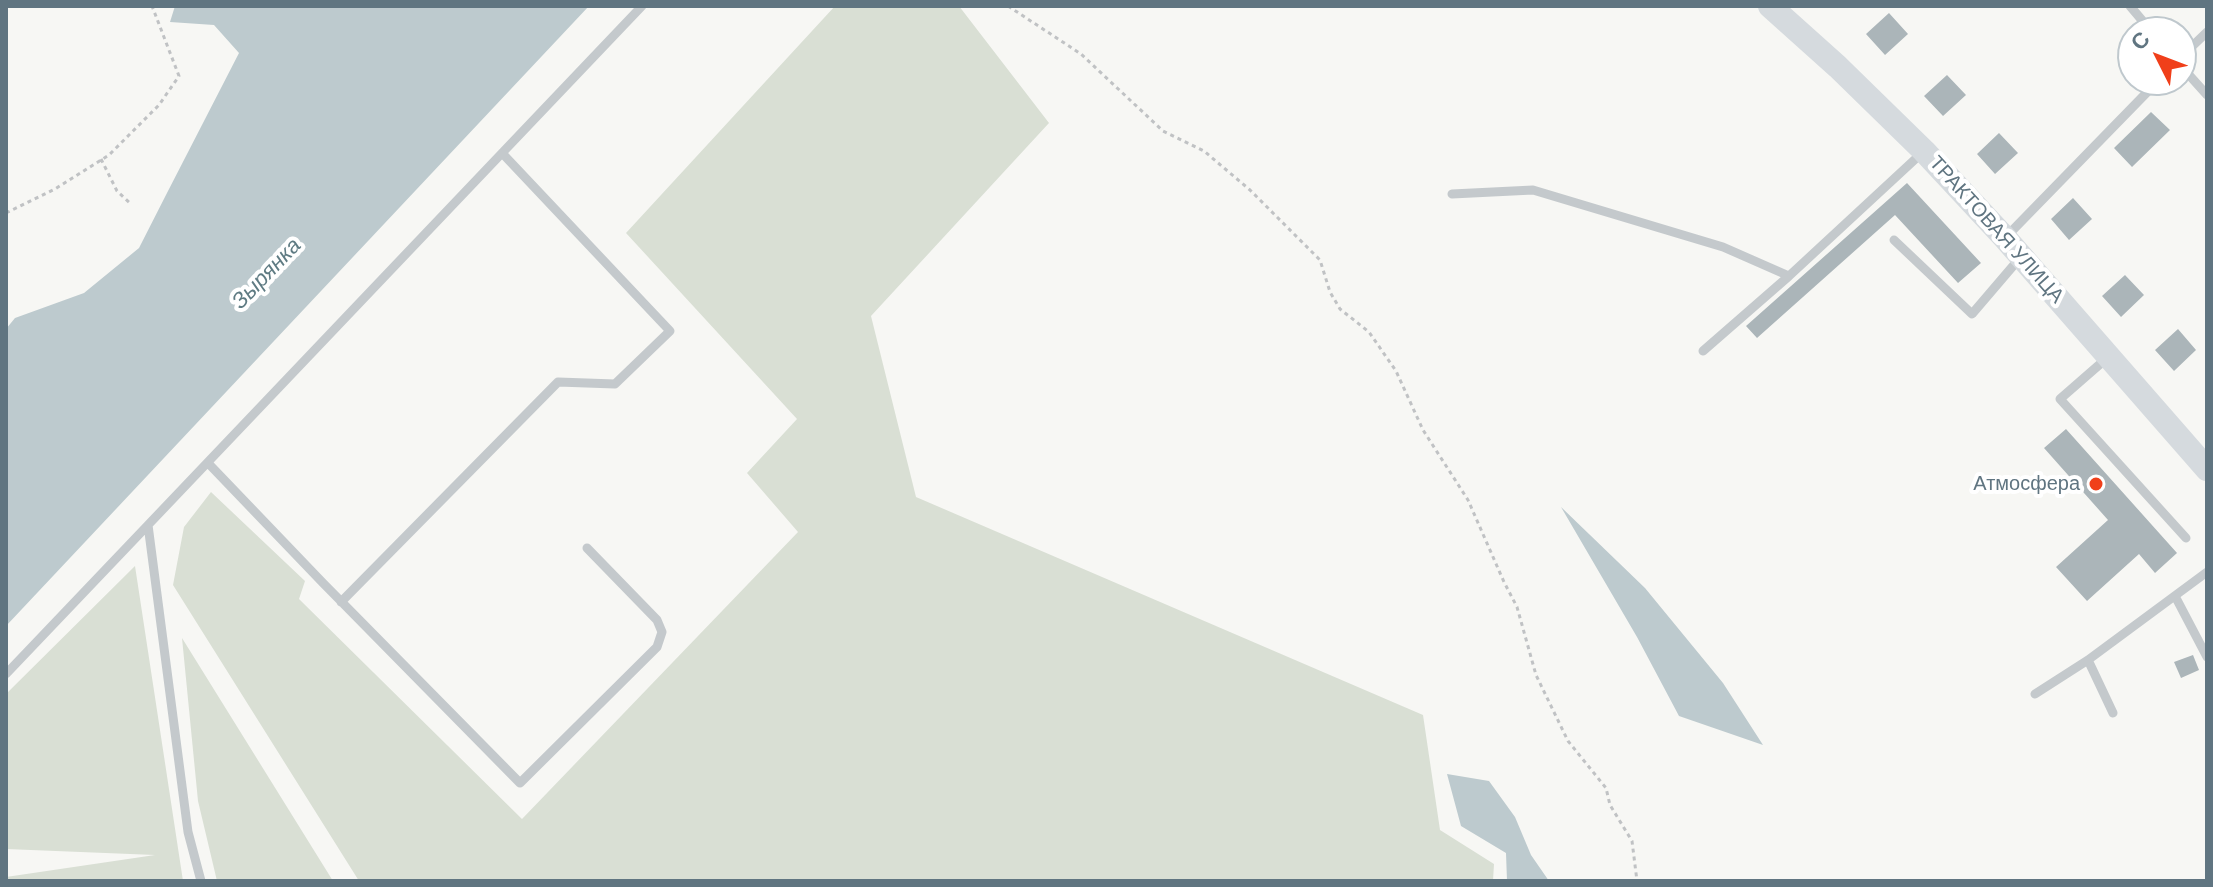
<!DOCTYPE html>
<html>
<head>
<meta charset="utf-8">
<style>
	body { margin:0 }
	#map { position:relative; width:2213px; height:887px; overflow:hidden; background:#f7f7f4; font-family:Arial,sans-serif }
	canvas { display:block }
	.frame { position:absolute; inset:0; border:8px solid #607581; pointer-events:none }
	.north { position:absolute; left:2117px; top:16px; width:80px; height:80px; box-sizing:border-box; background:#fff; border:2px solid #bfc8cd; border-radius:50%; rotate:312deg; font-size:22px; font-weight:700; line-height:32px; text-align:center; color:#607581 }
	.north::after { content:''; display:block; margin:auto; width:28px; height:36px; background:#f03f1a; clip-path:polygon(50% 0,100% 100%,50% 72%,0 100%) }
</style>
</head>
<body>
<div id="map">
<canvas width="2213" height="887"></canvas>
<div class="frame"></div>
<div class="north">С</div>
</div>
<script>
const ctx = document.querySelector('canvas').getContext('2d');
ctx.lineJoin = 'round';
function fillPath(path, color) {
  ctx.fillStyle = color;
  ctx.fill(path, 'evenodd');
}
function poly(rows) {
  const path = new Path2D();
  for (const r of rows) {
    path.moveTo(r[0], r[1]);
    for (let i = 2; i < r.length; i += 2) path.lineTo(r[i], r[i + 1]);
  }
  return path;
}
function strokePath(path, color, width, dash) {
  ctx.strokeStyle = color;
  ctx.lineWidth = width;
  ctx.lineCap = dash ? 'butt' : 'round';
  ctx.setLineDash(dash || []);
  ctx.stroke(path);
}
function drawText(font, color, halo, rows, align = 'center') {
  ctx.font = font + ' Arial,sans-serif';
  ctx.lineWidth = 8;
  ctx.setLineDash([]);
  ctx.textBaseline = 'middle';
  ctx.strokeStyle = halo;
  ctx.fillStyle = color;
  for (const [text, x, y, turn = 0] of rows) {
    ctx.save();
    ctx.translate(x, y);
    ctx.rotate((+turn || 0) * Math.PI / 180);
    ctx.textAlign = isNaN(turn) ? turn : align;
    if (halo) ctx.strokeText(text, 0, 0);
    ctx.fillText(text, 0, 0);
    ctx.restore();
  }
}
fillPath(poly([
	[835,6,959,6,1049,123,871,316,916,497,1423,715,1440,830,1494,864,1493,881,359,881,173,585,184,527,211,492,305,581,299,599,522,819,798,532,747,473,797,419,626,233],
	[135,566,183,881,6,881,6,877,155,855,6,849,6,694],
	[182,638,333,881,217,881,198,801]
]), '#d9dfd4');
fillPath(poly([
	[175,6,589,6,6,626,6,329,15,318,84,293,139,248,168,191,239,53,214,25,170,22],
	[1561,507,1645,588,1723,683,1763,745,1679,716,1637,637],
	[1447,774,1489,781,1515,817,1531,855,1549,881,1507,881,1506,853,1461,826]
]), '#bdcace');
fillPath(poly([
	[1889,13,1908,34,1885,55,1866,34],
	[1947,75,1966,95,1943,116,1924,96],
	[2151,112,2170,130,2132,167,2114,148],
	[1999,133,2018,153,1995,174,1977,154],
	[1907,183,1981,263,1958,283,1895,215,1757,338,1746,326],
	[2073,198,2092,219,2069,240,2051,219],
	[2125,275,2144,295,2121,317,2102,296],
	[2178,329,2196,350,2174,371,2155,350],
	[2066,429,2177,553,2155,573,2139,554,2087,601,2056,567,2108,520,2044,448],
	[2193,655,2199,670,2181,678,2174,662]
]), '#abb5b9');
strokePath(poly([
	[1008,6,1081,54,1163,131,1204,151,1250,190,1320,260,1330,292,1340,309,1369,332,1396,371,1423,430,1468,500,1504,582,1517,607,1536,675,1568,741,1606,788,1610,805,1632,841,1637,881],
	[101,159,117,191,131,204],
	[6,213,55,189,109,155,159,105,179,76,152,6]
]), '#c0c2c4', 3, [4, 4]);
strokePath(poly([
	[2130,6,2152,32],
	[2181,57,2207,32],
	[2181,66,2207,95],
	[1452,194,1533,190,1723,247,1789,276],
	[2005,238,2159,80],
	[1894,240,1972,314,2019,259],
	[1703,351,1789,276,1924,151],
	[2107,358,2060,399,2186,538],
	[208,463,323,583,520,783,657,647,662,632,657,620,587,548],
	[2175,596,2207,657],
	[341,602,558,382,615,384,670,331,502,153],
	[2088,660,2113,713],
	[6,674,148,525],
	[2035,694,2088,660,2207,572],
	[201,881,188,832,148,525,642,6]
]), '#c4c9cc', 9);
strokePath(poly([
	[1770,6,1838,67,1924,151,2005,238,2207,469]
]), '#d5dade', 24);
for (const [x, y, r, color] of [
	[2096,484,8,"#f03f1a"]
]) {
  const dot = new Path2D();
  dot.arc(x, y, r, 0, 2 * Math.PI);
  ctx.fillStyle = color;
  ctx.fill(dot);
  strokePath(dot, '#fff', 3);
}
drawText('20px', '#607581', '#fff', [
	["ТРАКТОВАЯ УЛИЦА",1996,230,48]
]);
drawText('20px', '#607581', '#fff', [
	["Атмосфера",2080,484]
], 'right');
drawText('italic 22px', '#5f7b83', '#fff', [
	["Зырянка",267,274,-46]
]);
</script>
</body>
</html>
